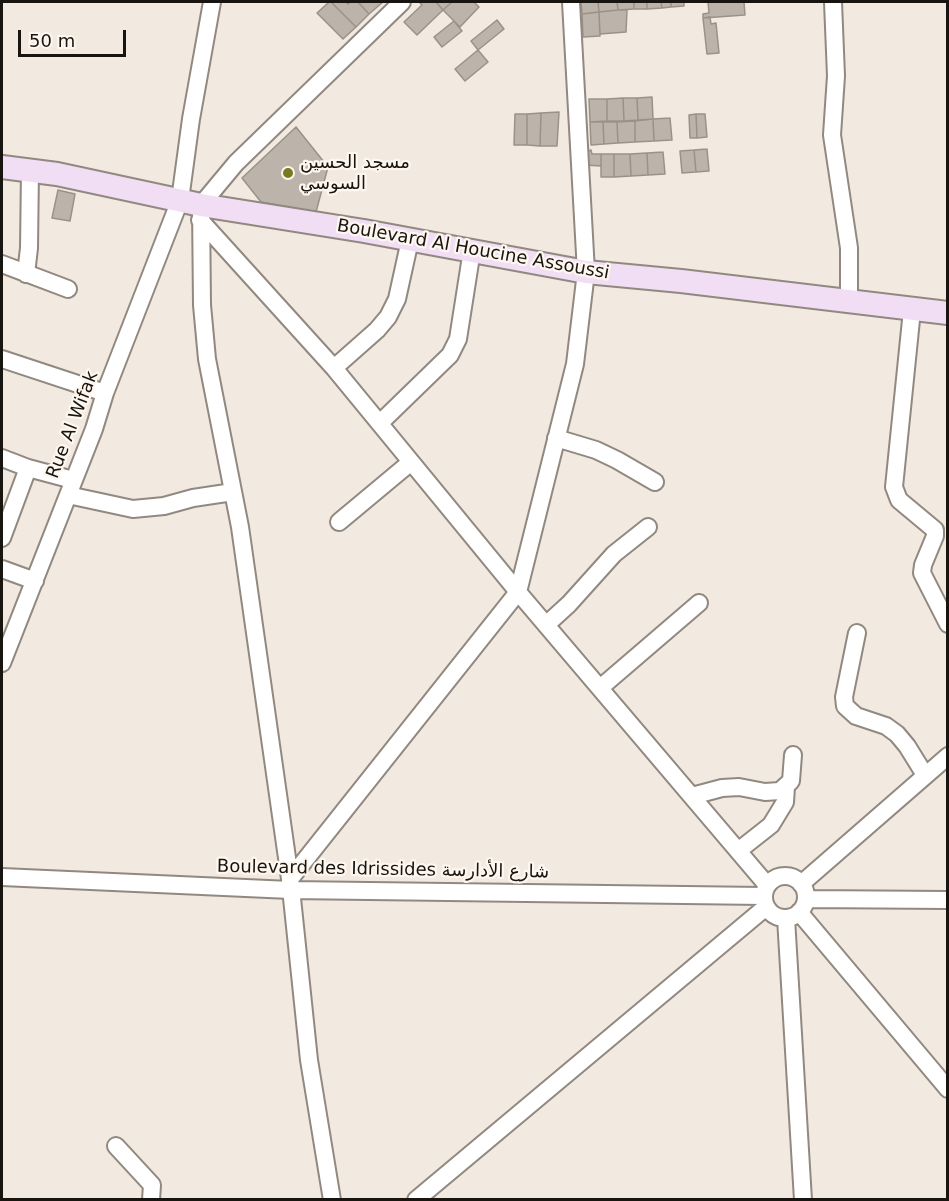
<!DOCTYPE html>
<html>
<head>
<meta charset="utf-8">
<style>
	body { margin:0 }
	#map { position:relative; width:949px; height:1201px; overflow:hidden; background:#f2e9e0; font-family:"DejaVu Sans",sans-serif }
	canvas { display:block }
	.frame { position:absolute; inset:0; border:3px solid #181511; pointer-events:none }
	.scale { position:absolute; left:18px; top:30px; width:108px; height:27px; box-sizing:border-box; border:3px solid #181511; border-top:0; padding-left:8px; font-size:18px; line-height:21px; white-space:nowrap; color:#181511; -webkit-text-stroke:4px #fef7ef; paint-order:stroke }
</style>
</head>
<body>
<div id="map">
<canvas width="949" height="1201"></canvas>
<div class="frame"></div>
<div class="scale">50 m</div>
</div>
<script>
const ctx = document.querySelector('canvas').getContext('2d');
ctx.lineJoin = 'round';
function fillPath(path, color) {
  ctx.fillStyle = color;
  ctx.fill(path, 'evenodd');
}
function poly(rows) {
  const path = new Path2D();
  for (const r of rows) {
    if (r.length === 3) {
      path.moveTo(r[0] + r[2], r[1]);
      path.arc(r[0], r[1], r[2], 0, 2 * Math.PI);
      continue;
    }
    path.moveTo(r[0], r[1]);
    for (let i = 2; i < r.length; i += 2) path.lineTo(r[i], r[i + 1]);
  }
  return path;
}
function strokePath(path, color, width, dash) {
  ctx.strokeStyle = color;
  ctx.lineWidth = width;
  ctx.lineCap = dash ? 'butt' : 'round';
  ctx.setLineDash(dash || []);
  ctx.stroke(path);
}
function drawText(font, color, halo, rows, align = 'center') {
  ctx.font = font + ' "DejaVu Sans","Noto Naskh Arabic",sans-serif';
  ctx.lineWidth = 4.5;
  ctx.setLineDash([]);
  ctx.textBaseline = 'middle';
  ctx.strokeStyle = halo;
  ctx.fillStyle = color;
  for (const [text, x, y, turn = 0] of rows) {
    ctx.save();
    ctx.translate(x, y);
    ctx.rotate((+turn || 0) * Math.PI / 180);
    ctx.textAlign = isNaN(turn) ? turn : align;
    if (halo) ctx.strokeText(text, 0, 0);
    ctx.fillText(text, 0, 0);
    ctx.restore();
  }
}
const building = poly([
	[329,2,331,2,356,27,343,39,317,13,329,2],
	[331,2,346,2,348,4,351,2,358,2,369,14,356,27,331,2],
	[358,2,383,2,369,14,358,2],
	[419,2,436,2,443,10,417,35,404,22,422,5,419,2],
	[436,2,452,2,443,10,436,2],
	[452,2,474,2,479,7,460,27,443,10,452,2],
	[581,2,598,2,599,12,582,14,581,2],
	[598,2,617,2,618,10,599,12,598,2],
	[617,2,634,2,634,9,618,10,617,2],
	[634,2,647,2,647,9,634,9,634,2],
	[647,2,661,2,662,8,647,9,647,2],
	[661,2,671,2,671,7,662,8,661,2],
	[671,2,684,2,684,6,671,7,671,2],
	[708,2,744,2,745,15,703,18,703,14,709,13,708,2],
	[618,10,627,10,626,32,600,34,599,12,618,10],
	[599,12,600,36,583,37,582,14,599,12],
	[710,17,711,24,716,23,719,53,707,54,703,18,710,17],
	[497,20,504,29,478,50,471,41,497,20],
	[454,21,462,31,442,47,434,37,454,21],
	[478,50,488,62,465,81,455,69,478,50],
	[652,97,653,119,638,120,637,98,652,97],
	[623,98,637,98,638,120,624,121,623,98],
	[623,98,624,121,607,121,607,99,623,98],
	[589,99,607,99,607,121,590,122,589,99],
	[559,112,557,146,540,146,541,113,559,112],
	[541,113,540,146,527,145,527,114,541,113],
	[515,114,527,114,527,145,514,145,515,114],
	[696,114,705,114,707,137,697,138,696,114],
	[696,114,697,138,690,138,689,115,696,114],
	[670,118,672,140,654,141,653,119,670,118],
	[653,119,654,141,635,142,635,121,653,119],
	[635,121,635,142,618,143,617,122,635,121],
	[590,122,603,122,604,144,591,145,590,122],
	[603,122,617,122,618,143,604,144,603,122],
	[296,127,328,167,316,212,261,202,242,178,296,127],
	[707,149,709,171,696,172,694,150,707,149],
	[591,150,592,154,601,154,601,166,584,165,583,153,591,150],
	[694,150,696,172,682,173,680,151,694,150],
	[663,152,665,174,648,175,647,153,663,152],
	[647,153,648,175,631,176,630,154,647,153],
	[601,154,614,154,614,177,601,177,601,154],
	[614,154,630,154,631,176,614,177,614,154],
	[58,190,75,194,70,221,52,218,58,190]
]);
fillPath(building, '#bcb3aa');
strokePath(building, '#9a9289', 1.5);
const street = poly([
	[833,2,836,76,832,135,849,248,849,302],
	[200,220,334,368,518,592,767,885],
	[2,264,68,289],
	[26,274,29,248,30,170],
	[912,310,894,487,899,500,935,530,935,536,923,565,922,573,948,624],
	[2,359,105,393],
	[334,368,377,330,388,317,397,299,410,240],
	[380,423,450,355,458,339,472,250],
	[556,438,596,450,617,460,655,482],
	[2,458,28,468,73,480],
	[68,495,133,509,164,506,193,498,233,492],
	[339,522,411,462],
	[2,538,28,468],
	[2,569,35,581],
	[546,625,569,604,614,554,648,527],
	[857,633,844,697,845,706,856,716,886,726,897,734,907,746,925,775],
	[2,663,94,429,105,393,180,200,191,119,212,2],
	[600,688,699,603],
	[692,796,722,788,739,787,765,792,780,791,791,781,793,755],
	[738,851,771,825,785,802,786,787],
	[785,897,21],
	[2,877,290,890,763,896],
	[290,879,518,592,575,364,586,272,571,2],
	[801,884,948,756],
	[806,899,948,900],
	[799,912,948,1089],
	[786,918,803,1200],
	[116,1146,152,1185,151,1200],
	[332,1200,309,1060,290,879,240,527,207,359,202,305,201,205,236,163,402,2],
	[416,1200,766,907]
]);
const secondary = poly([
	[2,167,57,174,201,205,364,231,586,272,681,281,948,313]
]);
strokePath(street, '#918980', 20);
strokePath(secondary, '#918980', 26);
strokePath(street, '#fff', 16);
strokePath(secondary, '#f1def5', 22);
for (const [x, y, r, color] of [
	[288,173,6,"#787921"]
]) {
  const dot = new Path2D();
  dot.arc(x, y, r, 0, 2 * Math.PI);
  ctx.fillStyle = color;
  ctx.fill(dot);
  strokePath(dot, '#fef7ef', 2);
}
drawText('18px', '#181511', '#fef7ef', [
	["مسجد الحسين",300,163],
	["السوسي",300,184]
], 'left');
drawText('18px', '#181511', '#fef7ef', [
	["Boulevard Al Houcine Assoussi",473,250,10],
	["Rue Al Wifak",73,425,-69],
	["Boulevard des Idrissides شارع الأدارسة",383,870,1]
]);
</script>
</body>
</html>
